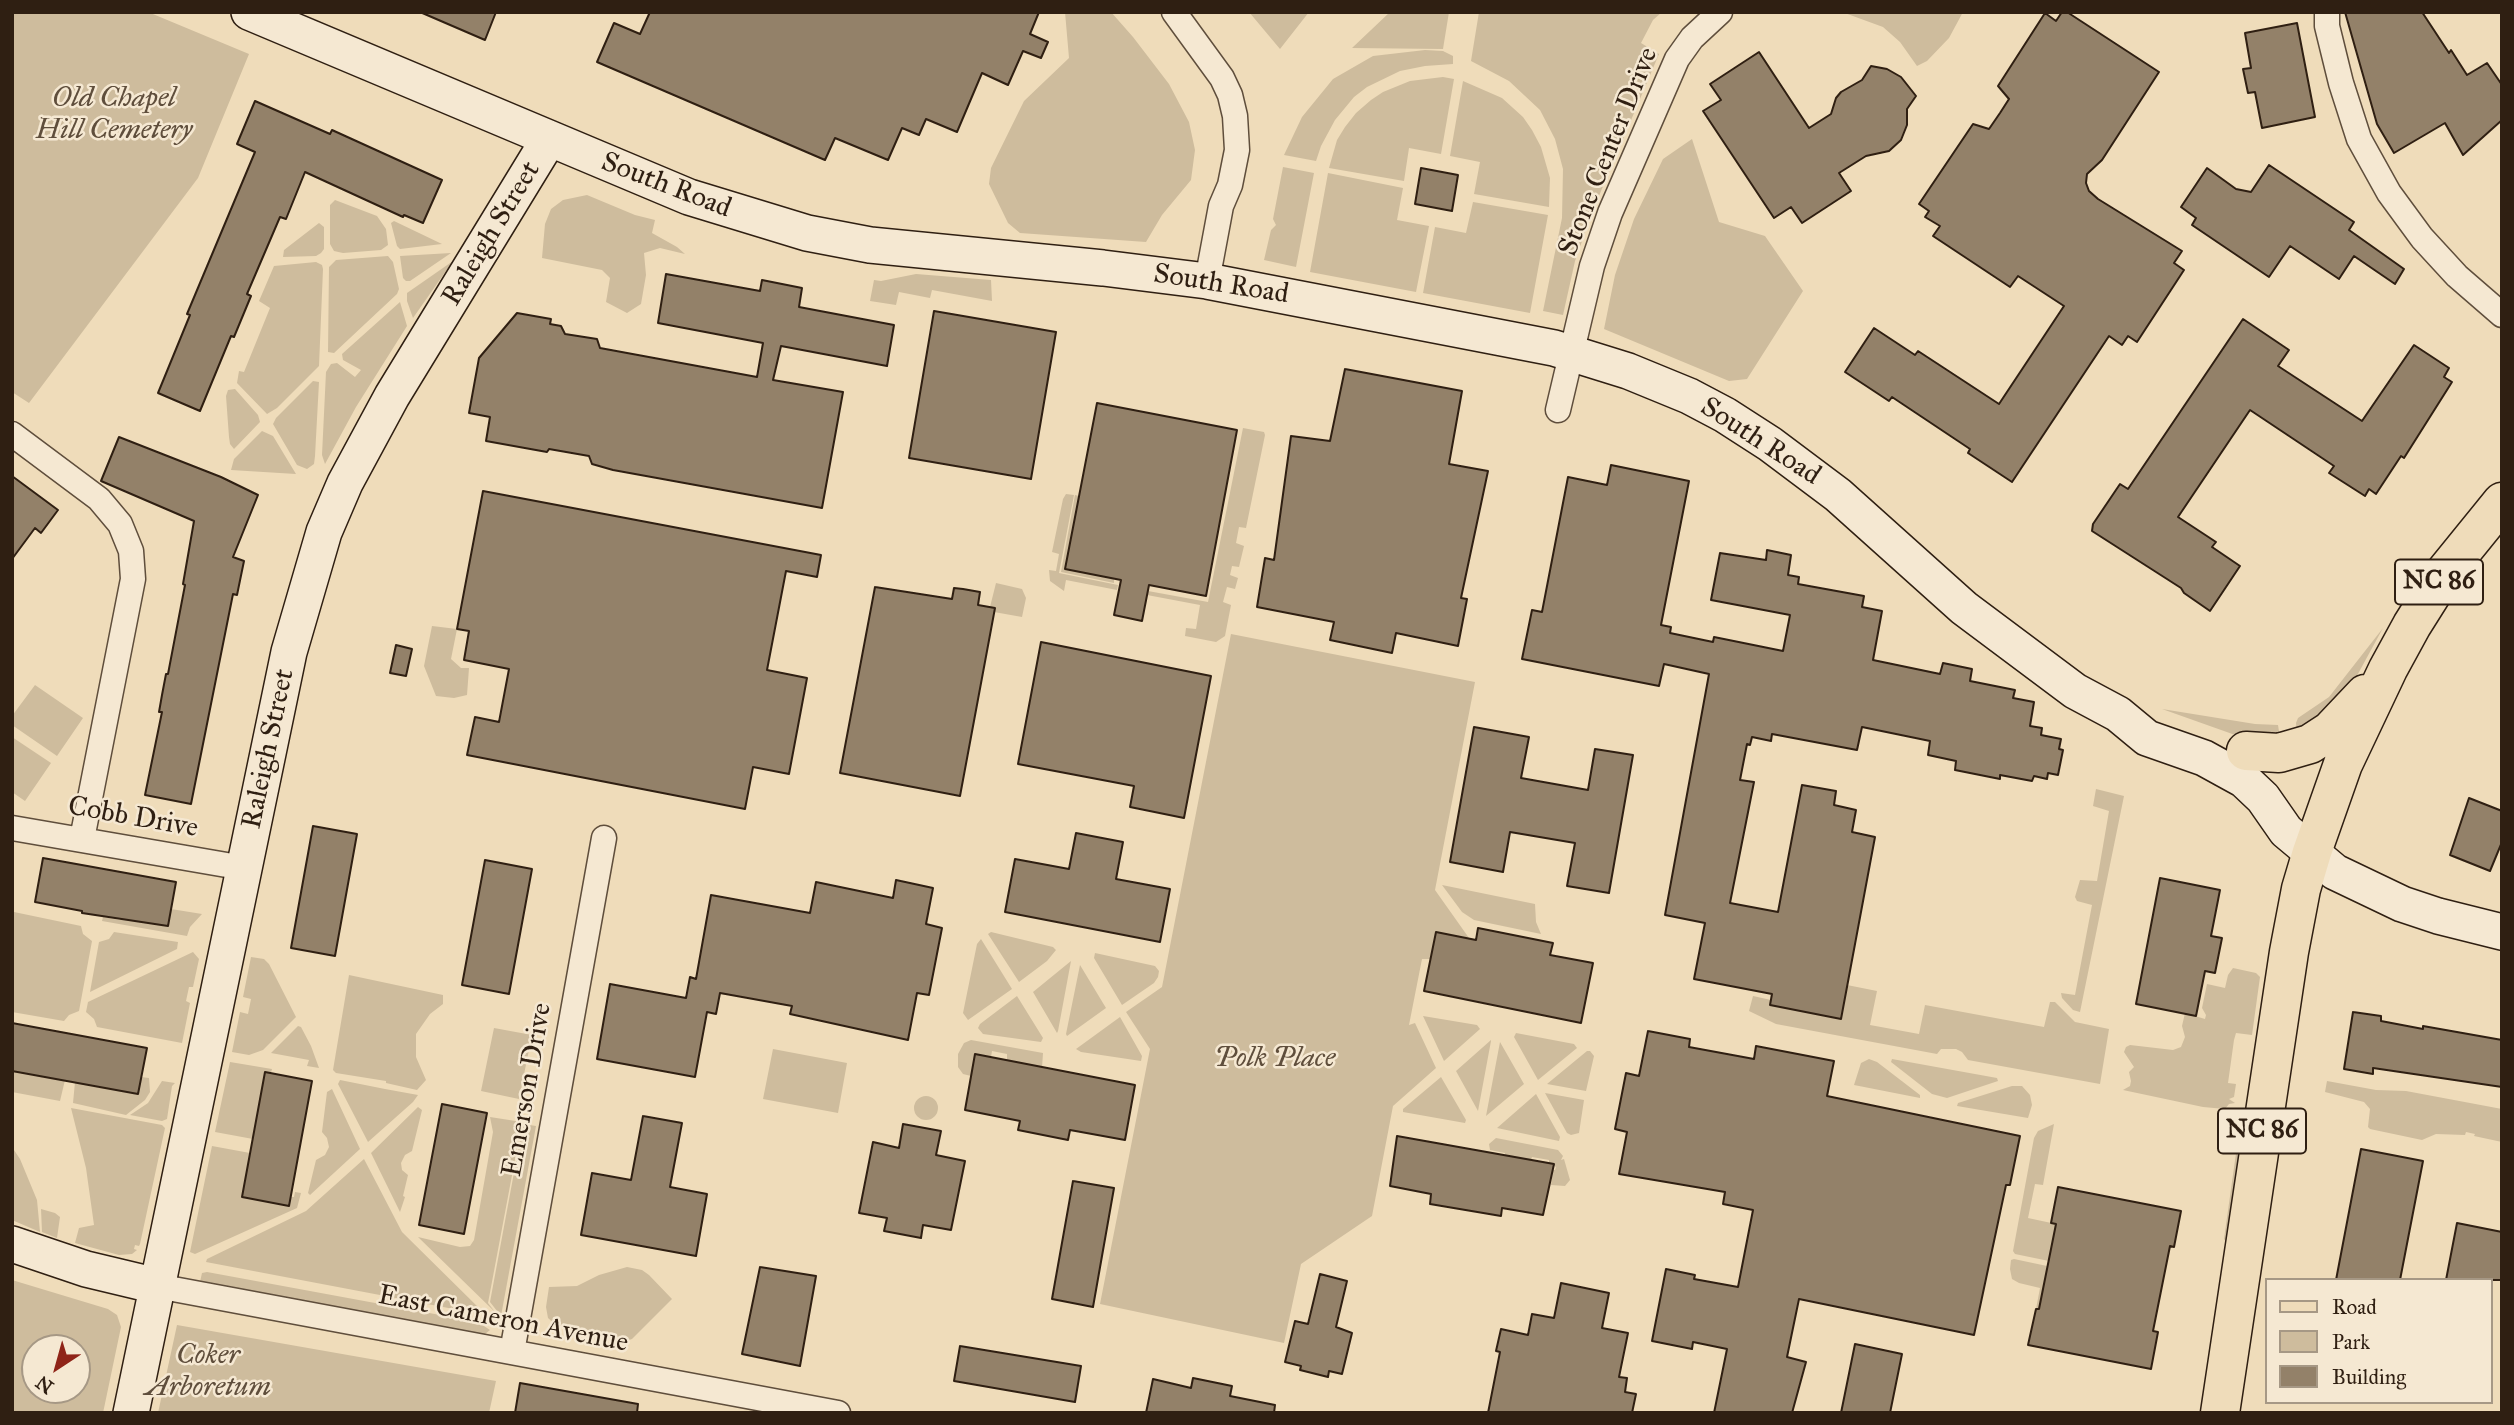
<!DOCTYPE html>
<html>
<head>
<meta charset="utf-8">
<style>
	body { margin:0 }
	#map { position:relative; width:2514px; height:1425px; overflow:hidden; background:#efdcba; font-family:"IM FELL Great Primer",serif }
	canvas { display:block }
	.frame { position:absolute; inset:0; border:14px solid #2f1f12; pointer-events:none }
	.legend { position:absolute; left:2265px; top:1278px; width:228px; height:126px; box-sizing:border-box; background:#f5e8d2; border:2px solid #a69885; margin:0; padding:9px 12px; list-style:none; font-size:21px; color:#2f1f12 }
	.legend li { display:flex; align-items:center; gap:14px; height:35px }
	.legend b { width:35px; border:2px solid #a69885 }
	.north { position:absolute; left:21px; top:1334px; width:70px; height:70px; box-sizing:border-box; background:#f5e8d2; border:2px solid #a69885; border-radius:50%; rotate:216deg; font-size:19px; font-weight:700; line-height:28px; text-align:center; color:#2f1f12 }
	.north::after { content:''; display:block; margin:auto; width:24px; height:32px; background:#8f2418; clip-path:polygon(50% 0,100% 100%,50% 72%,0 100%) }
</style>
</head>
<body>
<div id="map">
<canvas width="2514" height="1425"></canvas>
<div class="frame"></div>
<ul class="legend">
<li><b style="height:9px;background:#efdcba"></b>Road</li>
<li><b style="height:19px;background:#cebc9d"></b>Park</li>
<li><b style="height:19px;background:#938169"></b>Building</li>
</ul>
<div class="north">N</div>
</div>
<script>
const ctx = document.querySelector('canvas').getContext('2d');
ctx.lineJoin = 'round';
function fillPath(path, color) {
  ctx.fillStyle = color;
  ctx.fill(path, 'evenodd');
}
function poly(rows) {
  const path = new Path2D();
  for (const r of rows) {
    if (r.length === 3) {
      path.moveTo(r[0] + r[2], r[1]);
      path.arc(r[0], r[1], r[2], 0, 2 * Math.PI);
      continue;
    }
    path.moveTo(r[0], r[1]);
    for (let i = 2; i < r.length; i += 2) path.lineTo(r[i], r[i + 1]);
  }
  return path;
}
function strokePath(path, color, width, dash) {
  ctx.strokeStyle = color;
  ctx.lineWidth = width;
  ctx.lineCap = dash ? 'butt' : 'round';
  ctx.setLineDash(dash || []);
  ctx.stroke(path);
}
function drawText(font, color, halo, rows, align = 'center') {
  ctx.font = font + ' "IM FELL Great Primer",serif';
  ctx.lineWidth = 5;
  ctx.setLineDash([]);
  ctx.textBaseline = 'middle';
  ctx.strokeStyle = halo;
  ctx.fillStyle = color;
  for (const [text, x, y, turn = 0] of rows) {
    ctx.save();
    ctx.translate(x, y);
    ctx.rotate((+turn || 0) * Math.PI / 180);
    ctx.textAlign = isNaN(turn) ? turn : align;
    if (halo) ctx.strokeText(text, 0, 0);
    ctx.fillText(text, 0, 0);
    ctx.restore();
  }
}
fillPath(poly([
	[12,12,148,12,249,54,198,178,29,403,12,392],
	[1065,12,1111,12,1133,37,1169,84,1189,122,1195,150,1191,180,1162,215,1146,242,1020,233,1008,223,989,184,991,168,1024,101,1069,58],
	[1249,12,1309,12,1280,49],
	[1390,12,1449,12,1443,49,1352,48],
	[1479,12,1662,12,1653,20,1641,43,1659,54,1593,210,1575,261,1563,315,1543,311,1562,218,1563,169,1555,139,1540,110,1509,81,1471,61],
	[1842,12,1963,12,1949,38,1927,61,1917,66,1900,42,1883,27],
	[1425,50,1443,51,1453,56,1453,64,1425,66,1400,71,1367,87,1354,97,1335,120,1321,146,1316,161,1284,155,1302,117,1333,79,1373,56],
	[1443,77,1454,79,1441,154,1409,148,1404,181,1329,168,1337,140,1345,127,1356,113,1371,100,1383,92,1410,81],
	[1463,81,1502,98,1523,117,1532,130,1541,147,1550,178,1549,207,1474,194,1480,162,1450,156],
	[1692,139,1719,222,1765,236,1803,291,1747,379,1729,381,1604,329,1615,275,1634,219,1663,159],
	[1283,167,1314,173,1296,267,1264,260,1271,230,1276,225,1273,219],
	[1328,173,1403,188,1397,220,1429,226,1416,292,1310,272],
	[587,195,635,215,655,220,652,233,677,247,685,254,660,248,644,253,646,275,641,304,627,313,606,302,610,278,602,270,542,258,545,224,551,209,563,200],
	[335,200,377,216,386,229,388,245,381,250,343,253,334,251,330,244,330,205],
	[1473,202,1548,215,1530,313,1423,293,1435,227,1466,233],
	[394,221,442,244,400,249,397,246,391,223],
	[319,223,324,227,324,249,321,253,316,256,283,257,284,250],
	[451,253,410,281,406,281,403,278,400,256],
	[388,256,393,262,399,289,397,294,334,353,328,352,329,267,336,260],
	[453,261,413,318,407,301,407,293],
	[316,262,322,265,323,269,319,366,277,408,267,414,237,383,239,371,244,372,270,308,259,301,274,266],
	[916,274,991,280,992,301,932,290,930,298,899,292,896,305,870,301,874,280,881,281],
	[400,302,407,326,356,407,325,464,322,455,326,372,331,364,337,363,355,377,361,370,343,360,342,354],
	[313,381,319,382,315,456,314,464,307,469,297,465,273,424,276,418],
	[235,389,258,415,260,422,234,449,230,444,229,437,226,396,228,390],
	[1243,428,1264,432,1265,435,1246,528,1239,527,1236,543,1244,546,1239,567,1232,566,1230,575,1238,578,1235,589,1227,587,1223,602,1231,605,1225,636,1216,642,1185,636,1186,628,1196,629,1200,605,1147,595,1148,591,1208,602],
	[262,431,273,436,296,474,231,470,234,459],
	[1066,494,1074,495,1059,573,1118,585,1117,590,1066,580,1064,591,1050,581,1049,570,1056,571,1059,554,1052,552,1063,499],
	[1075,495,1079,496,1114,578,1114,583,1061,572],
	[996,583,1022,589,1026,598,1022,617,994,612,995,608,990,607],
	[432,626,457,629,451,659,461,668,469,668,467,695,454,698,436,696,424,666],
	[2383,628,2347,694,2297,733,2296,723,2298,718,2329,697],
	[1231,634,1475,682,1435,890,1469,938,1436,932,1430,959,1422,959,1409,1025,1415,1023,1436,1068,1393,1106,1372,1216,1301,1264,1284,1343,1100,1304,1150,1049,1126,1012,1162,987],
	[35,685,83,718,57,756,12,725,12,716],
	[2162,709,2255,724,2278,725,2280,738,2238,736],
	[12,737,51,763,25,801,12,792],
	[2096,789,2124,796,2080,1012,2073,1010,2062,998,2061,993,2075,995,2092,905,2077,901,2075,897,2080,880,2097,881,2109,811,2093,806],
	[1442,885,1535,904,1536,922,1541,934,1474,920,1462,912],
	[171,909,202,914,190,927,187,936,102,921,103,917,120,920,121,918,168,926],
	[14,912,81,926,83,934,92,941,79,1011,69,1015,64,1021,12,1012,12,914],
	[114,932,178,942,177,949,90,992,99,942,109,939],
	[991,932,1053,947,1056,950,1047,961,1019,982,988,934],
	[981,939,1012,989,968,1020,963,1013,977,944],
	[193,952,199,959,193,987,189,987,186,1001,190,1003,182,1043,97,1027,94,1019,86,1012,88,1002],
	[1095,953,1155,966,1159,971,1158,977,1154,983,1122,1005,1094,958],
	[251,957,264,959,269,964,296,1017,263,1050,249,1055,232,1052,240,1012,248,1014,251,999,243,997],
	[1071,961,1058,1031,1057,1033,1033,992],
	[1080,965,1106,1008,1067,1036,1066,1034],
	[2233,968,2256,973,2260,977,2252,1035,2236,1033,2234,1040,2228,1083,2236,1084,2234,1097,2229,1099,2235,1103,2229,1104,2225,1109,2203,1107,2123,1090,2130,1086,2131,1081,2129,1072,2134,1067,2124,1052,2126,1047,2130,1045,2173,1050,2181,1047,2185,1037,2182,1026,2185,1013,2205,1019,2206,1015,2202,1008,2207,984,2225,988,2228,975],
	[349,975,443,995,443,1004,430,1014,416,1034,416,1057,426,1080,417,1090,386,1083,386,1081,336,1073,333,1070],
	[1847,985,1877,991,1870,1025,1919,1034,1925,1005,2044,1027,2050,1002,2055,1002,2075,1022,2109,1029,2100,1084,1968,1060,1962,1052,1956,1049,1941,1049,1937,1054,1776,1024,1749,1011,1753,996,1771,1000,1770,1005,1840,1019],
	[1017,996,1043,1038,1041,1042,983,1034,978,1028,980,1024],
	[1423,1016,1477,1025,1480,1029,1444,1061],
	[1120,1017,1142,1056,1141,1061,1081,1052,1076,1049],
	[298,1026,301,1027,311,1046,319,1068,307,1066,309,1060,271,1053],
	[494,1028,532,1035,519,1099,481,1091],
	[1516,1033,1574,1044,1577,1048,1538,1080,1514,1037],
	[971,1040,1043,1053,1042,1068,1012,1062,1007,1060,1007,1054,992,1051,991,1057,975,1054,971,1076,963,1074,958,1067,958,1054,964,1043],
	[1491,1040,1491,1041,1478,1111,1456,1071],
	[1500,1042,1524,1084,1486,1116],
	[773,1049,847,1063,838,1113,763,1099],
	[1587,1051,1590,1051,1594,1056,1586,1091,1547,1084],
	[1869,1059,1877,1062,1920,1095,1920,1098,1854,1085,1861,1063],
	[1892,1059,1997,1078,1998,1081,1947,1098,1932,1094,1891,1062],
	[230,1062,272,1069,253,1139,215,1132],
	[12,1071,65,1080,60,1101,12,1092],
	[141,1077,149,1078,150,1092,145,1100,126,1115,73,1103,75,1082,138,1094],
	[1441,1077,1466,1120,1465,1123,1403,1112,1403,1109],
	[340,1080,385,1089,418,1095,413,1102,368,1142,338,1084],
	[162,1081,175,1083,172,1086,167,1119,162,1121,130,1115,148,1103],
	[2327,1081,2376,1090,2406,1091,2502,1109,2502,1142,2474,1136,2475,1134,2466,1132,2465,1135,2436,1134,2422,1140,2370,1129,2368,1127,2370,1109,2364,1102,2325,1092],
	[2012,1086,2022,1086,2030,1095,2032,1105,2028,1118,1957,1106,1958,1103],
	[332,1089,360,1149,310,1195,308,1193,316,1160,325,1155,329,1147,327,1138,322,1132,327,1092],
	[1545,1093,1584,1100,1579,1133,1571,1135,1567,1133],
	[1536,1094,1560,1137,1559,1141,1497,1128],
	[926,1108,12],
	[418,1107,422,1110,412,1151,405,1155,401,1163,402,1170,408,1175,403,1196,405,1197,400,1212,371,1153],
	[71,1108,162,1125,165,1128,140,1244,139,1246,135,1245,134,1249,137,1250,132,1254,119,1255,75,1243,79,1228,94,1225,86,1168],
	[490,1117,522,1122,488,1303,495,1312,418,1237,460,1247,470,1246,474,1240,493,1132],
	[523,1124,536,1126,501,1316,490,1302],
	[2054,1124,2043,1185,2035,1184,2028,1218,2056,1224,2049,1261,2015,1254,2013,1251,2034,1138,2038,1131],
	[2247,1128,2230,1242,2226,1242,2224,1239,2239,1132],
	[1496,1138,1558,1150,1563,1156,1561,1160,1564,1159,1570,1180,1565,1186,1551,1185,1553,1170,1555,1170,1556,1167,1549,1163,1549,1160,1532,1157,1531,1160,1505,1156,1505,1153,1490,1150,1489,1144],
	[212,1146,250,1153,289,1206,291,1197,294,1197,295,1192,301,1193,297,1208,195,1254,190,1252],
	[12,1147,20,1159,37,1200,40,1232,12,1220],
	[364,1159,402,1232,481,1310,480,1314,206,1262,207,1259,306,1211],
	[41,1209,55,1213,60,1217,57,1238,42,1232],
	[2014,1259,2047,1266,2039,1309,2036,1309,2040,1288,2019,1283,2012,1279,2010,1269,2011,1260],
	[627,1267,642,1270,649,1275,672,1299,632,1339,626,1341,580,1332,557,1326,548,1318,546,1307,549,1287,577,1286,599,1275],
	[207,1272,478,1322,490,1330,485,1334,479,1334,200,1282,202,1273],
	[12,1280,108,1309,117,1315,121,1327,103,1413,12,1413],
	[35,1348,77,1348,77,1390,35,1390],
	[177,1325,496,1381,489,1413,158,1413]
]), '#cebc9d');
const building = poly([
	[420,12,496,12,485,40,420,12],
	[650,12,1039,12,1030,34,1048,42,1041,58,1023,51,1008,85,982,73,957,132,926,119,919,135,902,128,888,160,835,138,825,160,597,62,614,23,640,34,650,12],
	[2062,12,2067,12,2159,72,2102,160,2087,174,2086,183,2089,191,2098,199,2182,251,2174,263,2184,270,2137,342,2128,336,2122,345,2109,336,2012,482,1968,453,1970,449,1892,397,1889,401,1845,372,1874,328,1915,355,1918,351,1999,404,2064,306,2018,276,2010,287,1933,236,1940,226,1925,217,1929,211,1919,204,1973,124,1989,129,2000,113,2009,99,1998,86,2045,13,2056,21,2062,12],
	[2345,12,2422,12,2449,53,2451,50,2467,75,2487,63,2502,85,2502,120,2463,155,2445,123,2394,153,2377,124,2345,12],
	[2297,23,2315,117,2262,128,2255,92,2248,93,2243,69,2251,68,2245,33,2297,23],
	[1759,52,1809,128,1831,114,1836,98,1841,92,1862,80,1871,66,1887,69,1901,77,1916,96,1907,109,1907,125,1901,140,1889,151,1866,156,1839,173,1851,191,1802,223,1791,207,1774,218,1703,111,1721,100,1710,84,1759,52],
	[255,101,330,134,332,130,442,180,423,223,404,215,403,217,305,172,286,219,280,217,247,294,251,296,234,337,231,336,200,411,158,393,190,315,187,314,255,152,237,144,255,101],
	[2269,165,2354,222,2349,230,2404,269,2395,284,2354,256,2339,279,2290,246,2269,277,2192,225,2196,218,2181,207,2207,168,2236,189,2251,192,2269,165],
	[1421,168,1458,175,1452,211,1415,204,1421,168],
	[666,274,760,291,762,280,802,288,799,307,894,325,887,366,781,346,773,380,843,392,822,508,613,470,592,464,589,456,549,449,547,452,486,441,490,417,469,413,479,358,517,313,551,319,550,324,561,326,565,334,597,339,600,348,757,377,763,343,658,323,666,274],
	[934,311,1056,332,1031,479,909,458,934,311],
	[2243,319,2289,350,2278,366,2362,421,2414,345,2449,368,2444,377,2452,382,2404,458,2401,456,2376,494,2369,489,2365,496,2329,473,2334,466,2250,410,2178,517,2216,542,2212,547,2240,566,2210,611,2184,593,2181,588,2092,531,2093,524,2120,484,2128,489,2243,319],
	[1345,369,1462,391,1449,464,1488,471,1461,598,1467,599,1458,646,1396,633,1392,653,1330,640,1334,622,1257,607,1265,558,1274,560,1291,436,1330,441,1345,369],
	[1097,403,1237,430,1206,596,1149,585,1142,621,1114,615,1121,580,1065,569,1097,403],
	[119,437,221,477,258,495,233,557,244,561,237,595,233,594,191,804,145,795,162,712,159,712,162,695,166,674,168,674,185,585,183,584,194,521,101,481,119,437],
	[1611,465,1689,481,1661,625,1671,627,1670,633,1713,642,1714,637,1783,651,1790,615,1711,600,1720,553,1766,560,1767,550,1791,555,1788,575,1799,577,1798,584,1864,596,1862,607,1882,611,1873,660,1940,674,1943,663,1972,669,1970,681,2015,690,2013,698,2034,702,2030,726,2042,728,2041,735,2061,739,2059,749,2063,750,2058,775,2048,773,2047,779,2034,776,2032,781,2000,775,2000,779,1955,770,1956,761,1928,755,1930,741,1862,727,1857,750,1772,734,1771,741,1752,737,1750,745,1747,744,1740,780,1754,782,1730,903,1778,912,1802,785,1836,791,1834,805,1856,810,1852,832,1875,837,1841,1019,1770,1005,1772,994,1694,979,1705,923,1665,915,1709,674,1664,664,1659,686,1522,659,1532,610,1542,612,1568,477,1607,485,1611,465],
	[12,476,58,510,41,533,35,528,12,559,12,476],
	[483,491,821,555,817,577,786,571,767,670,807,678,789,774,753,767,745,809,467,755,475,717,499,722,509,669,464,660,469,631,457,629,483,491],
	[875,587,952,599,954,588,963,589,980,592,978,605,995,608,960,796,840,773,875,587],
	[1041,642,1211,676,1184,818,1130,807,1134,786,1018,764,1041,642],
	[396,645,412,649,406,676,390,673,396,645],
	[1474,727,1529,737,1521,778,1588,790,1595,749,1633,755,1609,893,1567,886,1575,843,1510,832,1503,872,1450,862,1474,727],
	[2469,798,2502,811,2502,842,2490,871,2450,855,2469,798],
	[313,826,357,834,335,956,291,948,313,826],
	[1076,833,1123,842,1116,879,1170,889,1160,942,1005,912,1015,859,1069,869,1076,833],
	[43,858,176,882,168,926,82,913,82,911,35,902,43,858],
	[485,860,532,869,509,994,462,985,485,860],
	[2160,878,2220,890,2211,936,2222,938,2215,973,2205,971,2196,1016,2136,1004,2160,878],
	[896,880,933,888,926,924,942,928,929,995,917,993,908,1040,790,1014,792,1006,720,993,716,1014,707,1012,695,1077,597,1059,610,984,686,998,690,977,696,979,711,895,810,913,816,882,893,898,896,880],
	[1478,928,1553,943,1550,955,1593,963,1581,1023,1424,991,1436,932,1476,940,1478,928],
	[2353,1012,2381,1016,2381,1021,2423,1029,2423,1026,2502,1040,2502,1087,2373,1068,2373,1074,2344,1069,2353,1012],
	[12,1023,147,1048,138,1094,12,1071,12,1023],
	[1648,1031,1690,1039,1689,1047,1754,1059,1756,1046,1834,1061,1827,1096,2020,1136,2010,1185,2006,1185,1974,1335,1799,1299,1787,1357,1806,1362,1792,1413,1714,1413,1727,1349,1693,1342,1692,1349,1652,1341,1666,1269,1695,1275,1694,1279,1738,1287,1753,1210,1723,1204,1725,1192,1619,1174,1627,1132,1615,1129,1626,1073,1639,1076,1648,1031],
	[975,1054,1135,1085,1125,1140,1070,1130,1068,1140,1018,1130,1020,1121,965,1110,975,1054],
	[265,1072,312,1081,289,1206,242,1197,265,1072],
	[442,1104,487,1113,464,1234,419,1225,442,1104],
	[643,1116,682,1123,670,1187,707,1194,696,1256,581,1235,592,1173,631,1180,643,1116],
	[903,1124,941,1131,936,1155,965,1161,951,1230,923,1225,921,1238,884,1231,887,1218,859,1213,873,1142,899,1148,903,1124],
	[1397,1136,1554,1164,1543,1215,1502,1208,1501,1216,1430,1204,1431,1194,1390,1186,1397,1136],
	[2361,1149,2423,1161,2400,1280,2336,1280,2361,1149],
	[1073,1181,1114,1188,1093,1307,1052,1299,1073,1181],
	[2058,1187,2181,1211,2174,1247,2170,1246,2153,1331,2158,1332,2151,1369,2028,1345,2036,1309,2039,1309,2056,1224,2051,1223,2058,1187],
	[2457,1223,2502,1232,2502,1280,2446,1280,2457,1223],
	[760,1267,816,1276,800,1366,742,1354,760,1267],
	[1320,1274,1347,1281,1336,1327,1352,1333,1342,1374,1329,1371,1328,1377,1300,1370,1301,1366,1285,1362,1295,1321,1308,1324,1320,1274],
	[1561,1283,1609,1293,1602,1328,1628,1333,1619,1377,1627,1378,1625,1392,1636,1394,1632,1413,1488,1413,1500,1352,1496,1351,1501,1329,1528,1335,1532,1314,1554,1318,1561,1283],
	[1855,1344,1902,1354,1890,1413,1841,1413,1855,1344],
	[960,1346,1081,1366,1075,1402,954,1381,960,1346],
	[1193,1378,1232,1386,1230,1396,1275,1405,1274,1413,1146,1413,1153,1379,1191,1388,1193,1378],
	[520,1383,638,1404,637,1413,515,1413,520,1383]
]);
fillPath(building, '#938169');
strokePath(building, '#2f1f12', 2);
const street = poly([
	[1174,12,1222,78,1230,95,1235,116,1237,150,1230,185,1221,206,1207,281],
	[2327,12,2327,26,2341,83,2359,139,2389,193,2422,238,2457,276,2502,315],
	[1558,410,1592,266,1610,213,1677,59,1692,38,1720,12],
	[12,434,99,499,120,524,131,551,133,579,82,839],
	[12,828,244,868],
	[157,1286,838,1413],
	[512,1352,604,838]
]);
const secondary = poly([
	[249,12,689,197,807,233,870,245,1103,268,1207,281,1554,348,1628,371,1689,396,1725,415,1770,444,1838,495,1964,608,2075,691,2118,714,2147,738,2204,758,2244,780,2263,798,2286,831,2335,872,2402,904,2438,916,2502,932],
	[12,1244,86,1269,157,1286],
	[131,1413,289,652,324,532,345,483,392,396,549,139]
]);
const primary = poly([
	[2246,751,2279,753,2310,744,2330,731,2365,694],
	[2220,1413,2289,952,2301,889,2312,852,2343,764,2388,669,2412,625,2446,571,2502,502]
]);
strokePath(street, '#5f4e3c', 27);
strokePath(secondary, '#2f1f12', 38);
strokePath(primary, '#2f1f12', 41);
strokePath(street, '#f5e8d2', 24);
strokePath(secondary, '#f5e8d2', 35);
strokePath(primary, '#efdcba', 38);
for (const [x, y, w] of [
	[2439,582,88],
	[2262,1131,88]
]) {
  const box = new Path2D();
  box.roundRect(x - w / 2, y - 22.5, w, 45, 5);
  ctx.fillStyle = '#f5e8d2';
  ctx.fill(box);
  strokePath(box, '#2f1f12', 2);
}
drawText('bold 26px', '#2f1f12', null, [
	["NC 86",2439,582],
	["NC 86",2262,1131]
]);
drawText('italic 28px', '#5f4e3c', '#f5e8d2', [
	["Old Chapel",114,99],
	["Hill Cemetery",114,131],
	["Polk Place",1275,1059],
	["Coker",208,1356],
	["Arboretum",208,1388]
]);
drawText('28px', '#2f1f12', '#f5e8d2', [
	["Stone Center Drive",1609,152,-68],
	["South Road",666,186,21],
	["Raleigh Street",492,234,-59],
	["South Road",1221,285,9],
	["South Road",1760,442,33],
	["Raleigh Street",269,749,-78],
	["Cobb Drive",133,818,10],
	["Emerson Drive",528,1090,-80],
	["East Cameron Avenue",503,1320,11]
]);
</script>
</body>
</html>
